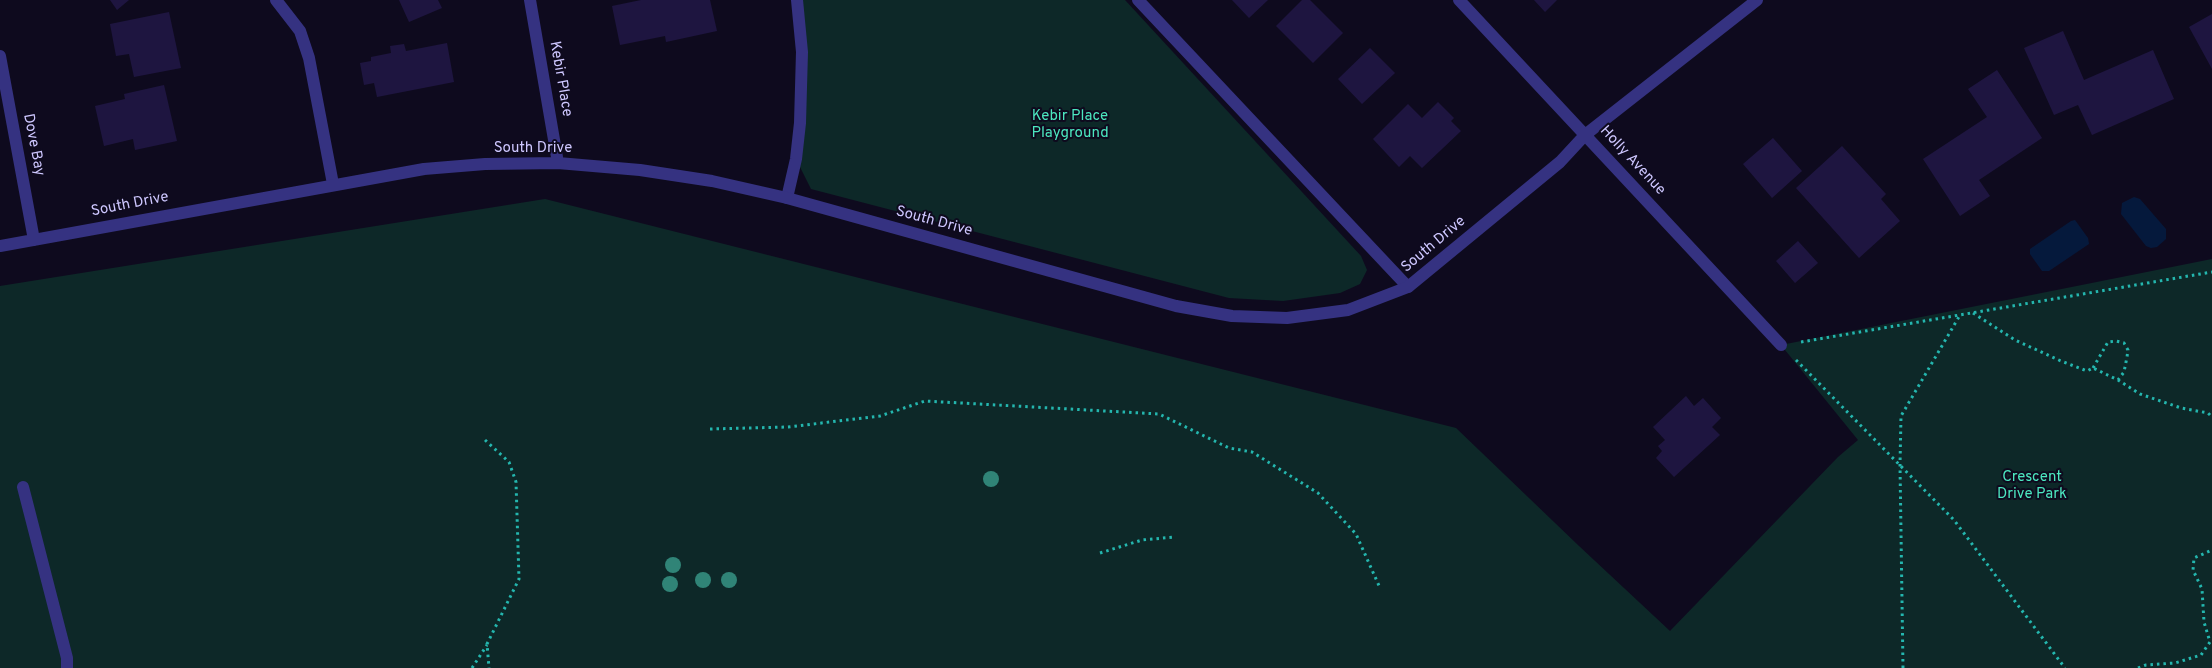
<!DOCTYPE html>
<html>
<head>
<meta charset="utf-8">
<style>
	body { margin:0 }
	canvas { display:block; background:#0e0a1e }
</style>
</head>
<body>
<canvas width="2212" height="668"></canvas>
<script>
const ctx = document.querySelector('canvas').getContext('2d');
ctx.lineJoin = 'round';
function fillPath(path, color) {
  ctx.fillStyle = color;
  ctx.fill(path, 'evenodd');
}
function poly(rows) {
  const path = new Path2D();
  for (const r of rows) {
    path.moveTo(r[0], r[1]);
    for (let i = 2; i < r.length; i += 2) path.lineTo(r[i], r[i + 1]);
  }
  return path;
}
function strokePath(path, color, width, dash) {
  ctx.strokeStyle = color;
  ctx.lineWidth = width;
  ctx.lineCap = dash ? 'butt' : 'round';
  ctx.setLineDash(dash || []);
  ctx.stroke(path);
}
function drawText(font, color, halo, rows, align = 'center') {
  ctx.font = font + ' Overpass,sans-serif';
  ctx.lineWidth = 4;
  ctx.setLineDash([]);
  ctx.textBaseline = 'middle';
  ctx.strokeStyle = halo;
  ctx.fillStyle = color;
  for (const [text, x, y, turn = 0] of rows) {
    ctx.save();
    ctx.translate(x, y);
    ctx.rotate((+turn || 0) * Math.PI / 180);
    ctx.textAlign = isNaN(turn) ? turn : align;
    if (halo) ctx.strokeText(text, 0, 0);
    ctx.fillText(text, 0, 0);
    ctx.restore();
  }
}
fillPath(poly([
	[797,0,1125,0,1361,256,1367,270,1360,284,1340,293,1283,301,1229,298,811,189,796,159],
	[545,199,1456,428,1579,546,1670,631,1838,457,1858,440,1781,345,2212,259,2212,668,0,668,0,286]
]), '#0d2828');
fillPath(poly([
	[2134,197,2140,199,2166,229,2166,239,2157,247,2151,248,2146,246,2121,214,2122,203],
	[2075,220,2088,238,2089,244,2049,271,2042,271,2030,254,2030,249,2071,221]
]), '#05193c');
fillPath(poly([
	[110,0,129,0,117,10],
	[399,0,438,0,442,8,409,22],
	[641,0,710,0,717,31,666,42,665,36,620,45,612,6],
	[1232,0,1268,0,1249,18],
	[1302,0,1310,0,1343,33,1313,63,1276,26],
	[1534,0,1557,0,1545,12],
	[169,12,181,68,134,77,129,54,116,56,110,24],
	[2212,14,2212,69,2189,27],
	[2063,31,2084,80,2153,50,2174,99,2092,135,2078,105,2054,115,2024,48],
	[447,43,454,82,377,97,374,83,364,85,360,63,371,61,371,57,391,53,390,46,404,44,406,51],
	[1370,48,1395,73,1362,104,1338,79],
	[1997,70,2042,138,1979,180,1990,196,1960,216,1923,159,1987,117,1968,89],
	[164,85,177,141,135,150,133,139,104,146,95,106,125,99,124,94],
	[1438,102,1454,118,1451,121,1461,131,1422,168,1410,156,1399,167,1373,139,1408,104,1422,118],
	[1773,138,1802,171,1772,198,1743,164],
	[1842,146,1886,194,1881,199,1900,221,1859,258,1796,188],
	[1798,241,1818,263,1795,283,1776,261],
	[1686,396,1694,406,1703,398,1721,418,1712,427,1720,435,1674,477,1656,458,1662,451,1658,446,1665,440,1653,427]
]), '#1e1540');
strokePath(poly([
	[1973,313,2015,340,2061,361,2087,371,2093,368,2118,380,2140,394,2181,408,2208,413,2212,417],
	[1801,342,2212,272],
	[1796,360,1954,520,2065,668],
	[2093,368,2108,342,2116,341,2124,343,2128,350,2127,357,2124,372,2118,380],
	[710,429,788,427,880,416,925,401,1159,414,1229,448,1252,452,1318,493,1356,534,1380,588],
	[485,440,509,462,516,482,519,579,487,644,489,668],
	[1100,553,1142,540,1174,537],
	[472,668,487,645],
	[1903,668,1900,465,1901,416,1960,315],
	[2138,668,2146,665,2175,663,2201,655,2210,642,2204,622,2202,589,2193,570,2194,558,2212,550]
]), '#24b6ae', 3, [2.5, 4]);
strokePath(poly([
	[276,0,300,31,309,58,333,184],
	[1138,0,1408,287],
	[787,198,796,159,800,123,802,52,797,0],
	[23,487,67,658,67,668]
]), '#353281', 12);
strokePath(poly([
	[530,0,558,163],
	[1459,0,1781,345],
	[0,56,34,240],
	[0,246,424,169,485,164,558,163,640,170,712,181,787,198,1176,306,1232,316,1287,318,1348,310,1408,287,1560,162,1585,135,1757,0]
]), '#353281', 12);
ctx.fillStyle = '#308477';
for (const [x, y] of [
	[991,479],
	[673,565],
	[703,580],
	[729,580],
	[670,584]
]) {
  ctx.beginPath();
  ctx.arc(x, y, 8, 0, 2 * Math.PI);
  ctx.fill();
}
drawText('15px', '#cec7ff', '#0e0a1e', [
	["Kebir Place",560,79,80],
	["Dove Bay",33,145,79],
	["South Drive",533,149],
	["Holly Avenue",1632,161,47],
	["South Drive",130,205,-11],
	["South Drive",934,222,15],
	["South Drive",1434,245,-40]
]);
drawText('15px', '#4ce7c0', '#0e0a1e', [
	["Kebir Place",1070,117],
	["Playground",1070,134],
	["Crescent",2032,478],
	["Drive Park",2032,495]
]);
</script>
</body>
</html>
